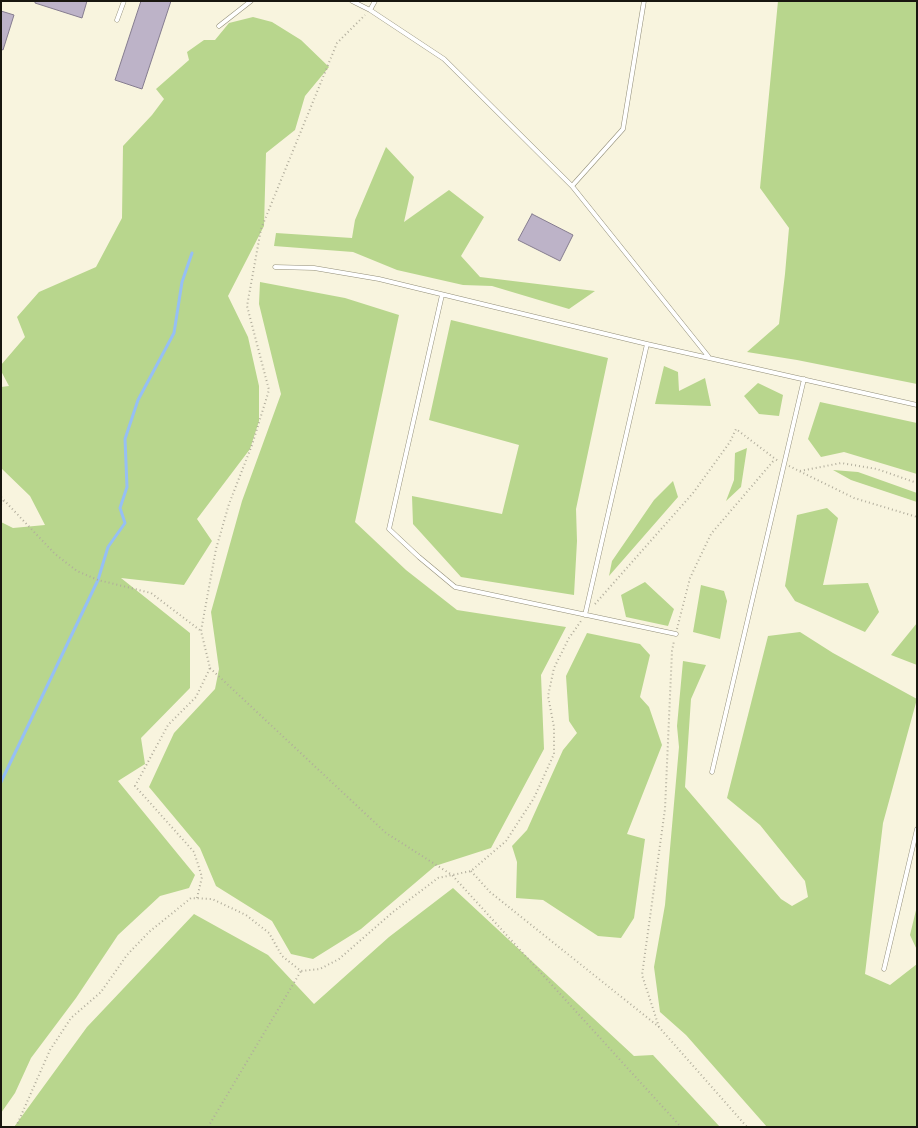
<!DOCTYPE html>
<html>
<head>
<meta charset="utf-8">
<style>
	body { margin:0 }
	#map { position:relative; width:918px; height:1128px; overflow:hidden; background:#f8f4de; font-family:"Exo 2",sans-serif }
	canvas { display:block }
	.frame { position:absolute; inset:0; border:2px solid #18160f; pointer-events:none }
</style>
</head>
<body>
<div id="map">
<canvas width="918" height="1128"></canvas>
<div class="frame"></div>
</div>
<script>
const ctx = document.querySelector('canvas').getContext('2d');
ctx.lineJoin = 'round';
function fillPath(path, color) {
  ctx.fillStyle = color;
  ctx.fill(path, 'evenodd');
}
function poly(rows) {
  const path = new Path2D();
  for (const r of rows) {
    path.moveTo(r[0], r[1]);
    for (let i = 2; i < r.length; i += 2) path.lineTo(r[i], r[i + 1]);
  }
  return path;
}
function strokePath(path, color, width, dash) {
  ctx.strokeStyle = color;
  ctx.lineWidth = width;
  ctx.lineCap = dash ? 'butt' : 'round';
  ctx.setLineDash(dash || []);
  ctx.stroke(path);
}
fillPath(poly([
	[778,1,917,1,917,384,797,360,747,352,779,324,785,274,789,228,760,188],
	[253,17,272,22,301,40,329,67,305,96,295,130,266,153,264,226,228,296,248,337,259,386,259,421,250,449,197,519,212,541,184,585,121,578,190,633,190,688,141,738,145,764,118,781,195,875,189,888,160,896,118,935,76,998,31,1058,15,1093,1,1113,1,522,13,528,45,525,30,496,1,468,1,387,9,386,1,371,1,365,25,337,17,317,39,292,96,267,122,218,123,146,152,115,164,99,156,89,189,60,187,52,204,40,215,40,229,23],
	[386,147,414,177,404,222,449,190,484,217,461,256,480,277,595,291,569,309,492,286,463,285,397,270,353,252,274,246,276,233,352,238,355,220],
	[260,282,345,298,399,315,355,522,406,570,457,610,566,627,541,675,544,749,491,848,435,866,361,929,313,959,291,954,272,921,216,886,200,848,149,787,174,733,215,689,219,669,211,612,242,501,281,394,259,304],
	[451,320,608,358,576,509,577,541,574,595,461,577,413,524,412,496,502,514,519,445,429,420],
	[664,366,678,372,679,391,705,378,711,406,655,404],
	[758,383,783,395,779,416,759,414,744,396],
	[820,402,917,423,917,474,844,452,821,457,808,439],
	[747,448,741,487,726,501,734,480,735,453],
	[833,470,858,472,917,493,917,502,851,480],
	[673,481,678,497,609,576,612,561,654,500],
	[827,508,838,518,823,585,868,583,879,612,865,632,795,601,785,586,797,515],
	[645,582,674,609,668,626,626,617,621,595],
	[701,585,724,591,727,601,720,639,693,632],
	[917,623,917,665,891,655],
	[800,632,833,653,917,699,883,823,865,974,890,985,917,964,917,1127,767,1127,686,1035,660,1012,654,967,665,905,679,747,677,726,683,661,706,665,691,699,685,787,781,899,792,906,808,897,805,881,760,825,727,798,768,636],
	[587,633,640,644,650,655,640,697,649,707,662,745,627,834,645,839,634,918,621,938,598,936,543,900,516,898,517,862,512,846,527,830,563,750,577,733,569,721,566,676],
	[453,888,634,1056,653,1055,720,1127,14,1127,87,1027,194,914,268,955,314,1004,389,937],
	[917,906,917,950,910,935]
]), '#b8d68d');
strokePath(poly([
	[1,782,98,580,108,547,125,523,120,508,127,487,125,439,138,400,174,333,182,282,192,253]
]), '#96bff4', 3);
const building = poly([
	[35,1,87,1,82,18,35,3,35,1],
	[141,1,171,1,142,89,115,80,141,1],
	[1,11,14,15,3,50,1,49,1,11],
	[532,214,573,235,560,261,518,240,532,214]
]);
fillPath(building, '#bdb3c8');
strokePath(building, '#857c8f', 1);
const service = poly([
	[352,1,370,10,444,59,572,186,708,356],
	[370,10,375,1],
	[117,20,124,1],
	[219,26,251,1],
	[572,186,623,129,644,1],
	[275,267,314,268,379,279,647,344,917,405],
	[442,295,389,529,419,557,455,587,676,634],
	[585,615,647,344],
	[712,772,804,379],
	[884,969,917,829]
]);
strokePath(service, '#928e79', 5);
strokePath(poly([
	[789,466,854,498,917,517],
	[800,471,841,463,877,469,917,483],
	[1,497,55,554,77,571,98,580,151,593,201,631],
	[1,505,4,500],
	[595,604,693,493,730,442,736,429,778,461],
	[677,629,690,578,711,534,775,459],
	[210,668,386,833,452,875,681,1127],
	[471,871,490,892,659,1027,747,1127],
	[197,898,202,877,194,852,135,786,168,725,196,697,210,668,201,631,216,549,229,504,252,445,269,390,247,306,261,229,337,43,365,15],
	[659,1027,642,975,665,809,672,651,674,641],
	[16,1127,50,1050,71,1018,101,992,127,955,149,932,191,898,212,899,246,915,269,933,282,956,301,971,320,969,339,959,393,912,438,878,471,871,506,841,534,798,554,754,554,727,548,696,554,668,569,638,581,621],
	[208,1127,301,971]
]), '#b1ad9c', 2, [1, 3]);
strokePath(service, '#fff', 4);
</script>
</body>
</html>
